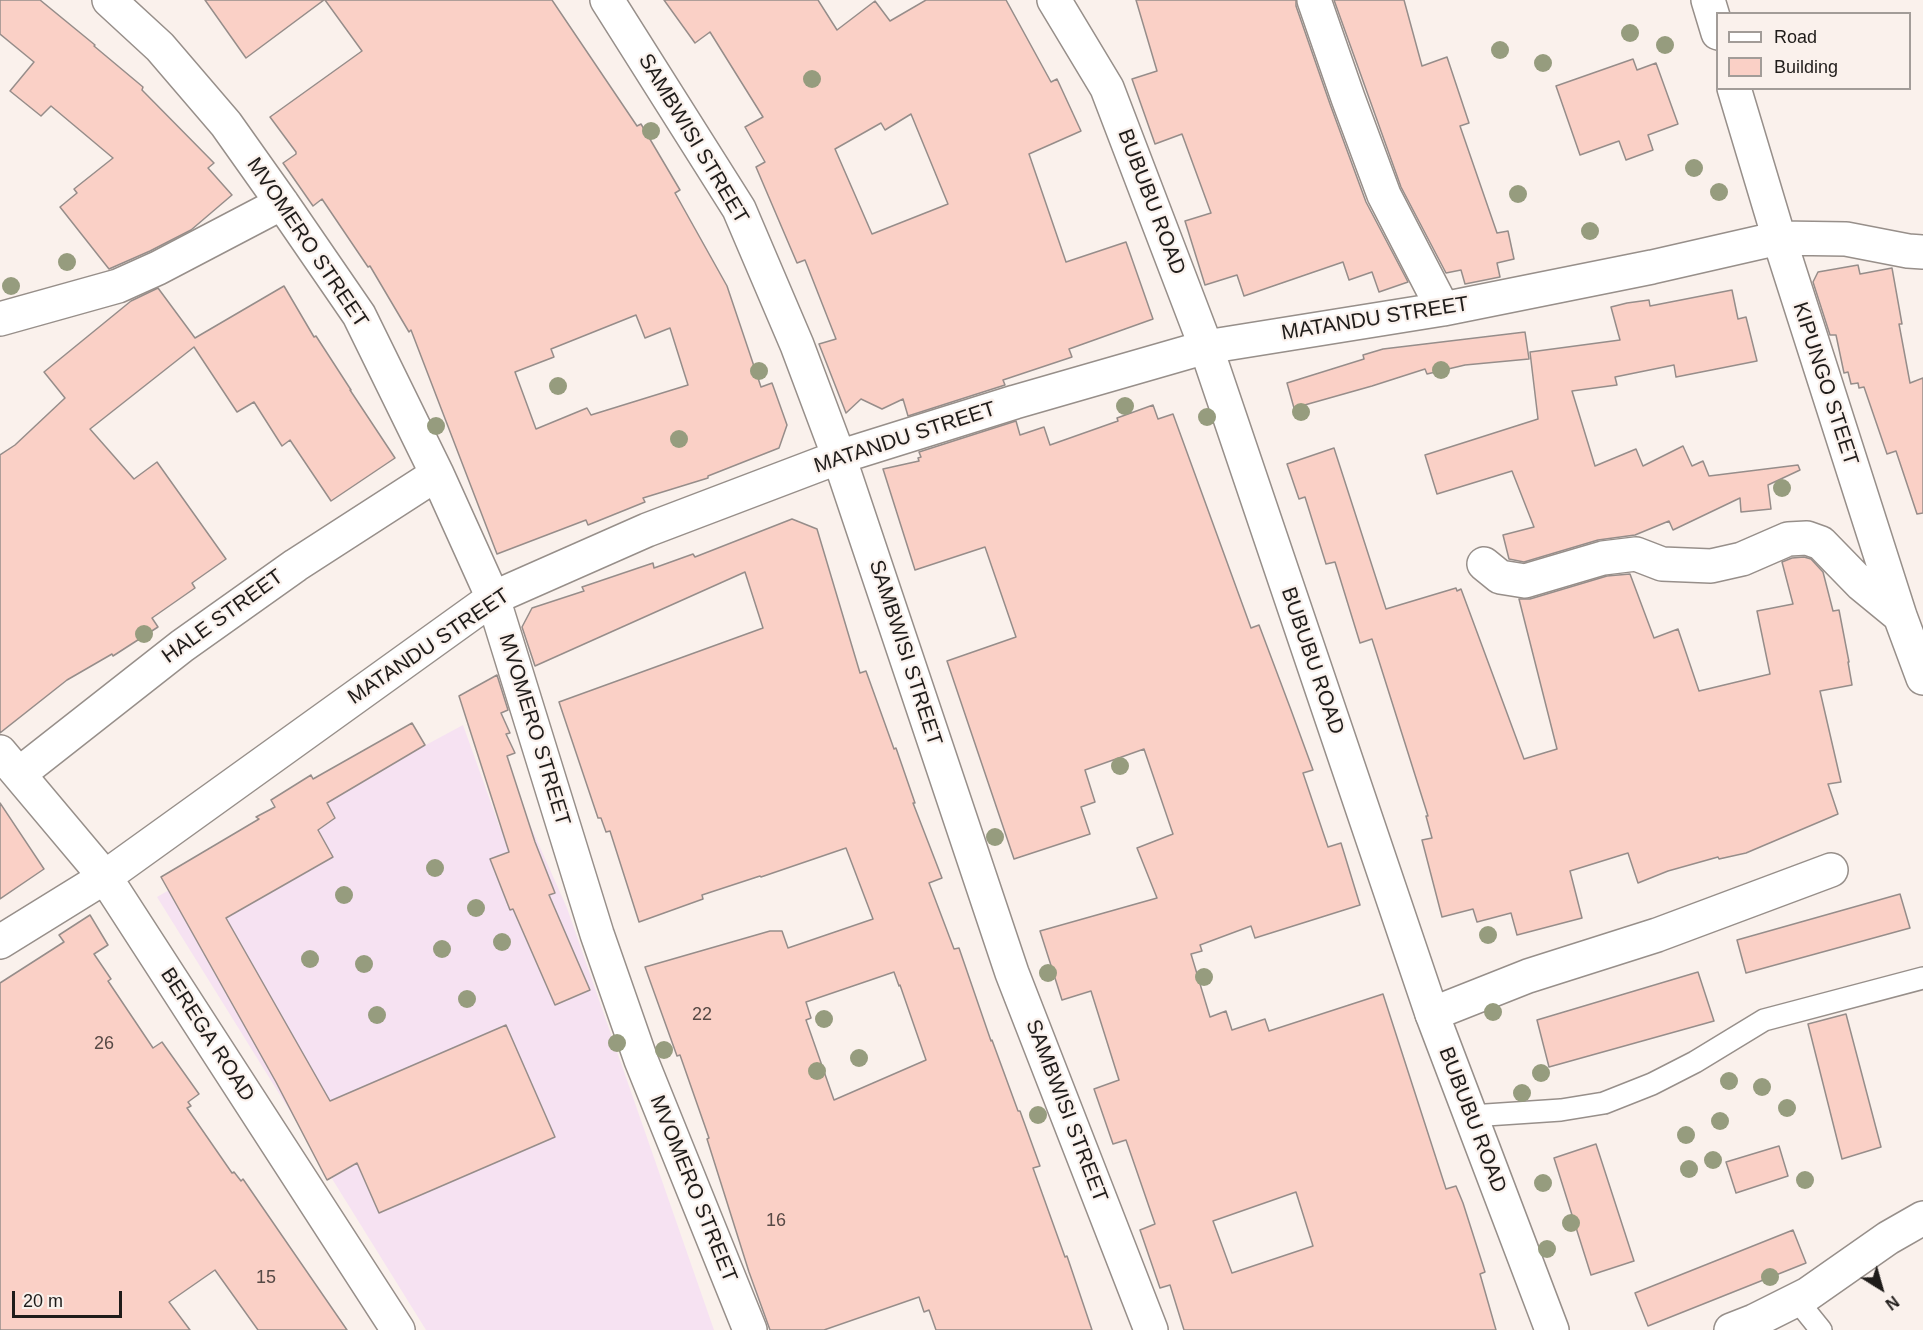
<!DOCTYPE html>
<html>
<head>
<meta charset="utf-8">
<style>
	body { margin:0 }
	#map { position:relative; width:1923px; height:1330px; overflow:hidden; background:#faf1ec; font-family:Helvetica,sans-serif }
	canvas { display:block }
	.legend { position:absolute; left:1716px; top:12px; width:195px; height:78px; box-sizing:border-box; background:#faf1ec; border:2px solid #a29c98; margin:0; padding:8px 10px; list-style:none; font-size:18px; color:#1f1c1a }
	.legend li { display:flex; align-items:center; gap:12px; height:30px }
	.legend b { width:30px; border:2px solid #a29c98 }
	.north { position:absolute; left:1851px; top:1258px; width:60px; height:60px; -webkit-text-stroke:4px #faf1ec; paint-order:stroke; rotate:143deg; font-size:16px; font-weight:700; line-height:24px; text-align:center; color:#1f1c1a }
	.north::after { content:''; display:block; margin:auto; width:21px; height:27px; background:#1f1c1a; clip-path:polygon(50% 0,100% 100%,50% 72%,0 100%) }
	.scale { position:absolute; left:12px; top:1291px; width:110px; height:27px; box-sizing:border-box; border:3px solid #1f1c1a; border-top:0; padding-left:8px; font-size:18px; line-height:21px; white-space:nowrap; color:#1f1c1a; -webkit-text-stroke:4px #faf1ec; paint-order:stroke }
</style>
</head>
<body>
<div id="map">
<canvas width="1923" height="1330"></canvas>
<ul class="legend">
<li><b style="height:8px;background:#fff"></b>Road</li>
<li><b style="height:16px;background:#fad0c6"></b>Building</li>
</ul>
<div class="north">N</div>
<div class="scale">20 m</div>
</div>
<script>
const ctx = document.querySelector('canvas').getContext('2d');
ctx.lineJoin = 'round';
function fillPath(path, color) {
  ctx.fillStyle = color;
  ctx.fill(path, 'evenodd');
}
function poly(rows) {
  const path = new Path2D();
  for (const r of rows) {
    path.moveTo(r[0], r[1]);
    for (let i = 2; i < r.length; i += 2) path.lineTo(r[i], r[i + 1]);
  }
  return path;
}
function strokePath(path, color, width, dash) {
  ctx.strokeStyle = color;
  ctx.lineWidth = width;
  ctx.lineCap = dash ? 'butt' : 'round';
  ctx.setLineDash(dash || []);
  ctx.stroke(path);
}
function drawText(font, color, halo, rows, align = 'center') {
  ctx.font = font + ' Helvetica,sans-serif';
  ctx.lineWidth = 4.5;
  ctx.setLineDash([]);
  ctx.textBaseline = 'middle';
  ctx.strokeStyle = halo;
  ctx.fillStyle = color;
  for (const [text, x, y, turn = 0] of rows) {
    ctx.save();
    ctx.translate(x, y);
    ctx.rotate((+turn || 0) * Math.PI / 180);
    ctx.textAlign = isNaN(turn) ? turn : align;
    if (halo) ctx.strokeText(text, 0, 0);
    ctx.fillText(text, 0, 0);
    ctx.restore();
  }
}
fillPath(poly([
	[463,725,500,828,527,818,567,908,714,1330,426,1330,157,897,335,794]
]), '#f6e2f2');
const building = poly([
	[0,0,40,0,95,45,94,46,143,87,142,90,214,163,208,168,232,195,191,230,150,251,109,269,60,207,77,193,74,189,113,158,51,106,41,116,10,91,34,62,0,34,0,0],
	[205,0,324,0,246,58,205,0],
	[325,0,552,0,637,126,641,124,680,190,675,193,727,286,761,387,772,383,787,425,779,448,708,476,708,478,643,498,645,502,588,525,586,520,497,554,411,330,409,332,370,266,368,267,322,199,313,206,283,163,296,154,296,152,270,117,362,51,325,0],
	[636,315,645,338,670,328,688,385,591,415,587,408,536,429,515,372,554,357,551,349,636,315],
	[664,0,818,0,837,30,875,1,890,21,926,0,1006,0,1051,82,1057,79,1081,131,1029,154,1066,262,1126,242,1153,319,1069,349,1072,357,1003,380,1005,385,908,416,903,399,882,409,861,399,846,413,819,344,836,339,805,260,797,263,756,167,765,162,745,127,763,117,710,32,695,43,664,0],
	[911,114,948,204,872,234,835,149,881,123,885,130,911,114],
	[1136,0,1296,0,1296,6,1330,104,1366,202,1408,282,1379,292,1372,272,1349,280,1343,262,1244,296,1237,275,1205,285,1185,221,1211,213,1182,134,1155,144,1132,79,1157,71,1136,0],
	[1334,0,1404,0,1422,66,1447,57,1469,123,1460,126,1497,233,1508,231,1514,259,1497,263,1500,277,1465,284,1461,270,1446,273,1401,187,1334,0],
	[1633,59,1637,70,1656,63,1678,124,1648,135,1653,150,1626,160,1619,141,1580,155,1556,86,1633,59],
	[1858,265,1860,274,1892,268,1902,324,1899,324,1910,383,1923,378,1923,513,1917,514,1896,451,1887,454,1864,387,1859,388,1858,383,1851,384,1848,372,1844,373,1836,335,1830,335,1813,282,1818,272,1858,265],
	[284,286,314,337,316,336,351,390,350,390,395,458,331,501,290,440,282,446,254,402,237,412,194,347,90,429,134,479,157,462,226,559,192,583,195,588,152,618,158,627,113,656,112,654,67,680,0,733,0,455,15,445,65,398,44,372,131,301,158,288,195,338,284,286],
	[1732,290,1738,319,1746,317,1757,361,1676,377,1674,365,1615,377,1617,385,1572,391,1595,466,1636,449,1643,466,1683,446,1692,466,1703,461,1709,476,1798,465,1800,470,1768,485,1771,509,1741,512,1740,498,1673,530,1669,521,1635,535,1598,540,1524,562,1509,559,1503,535,1534,527,1512,471,1437,494,1425,455,1538,419,1530,352,1620,340,1611,307,1627,303,1649,300,1650,306,1732,290],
	[1525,332,1529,359,1465,365,1427,374,1425,369,1372,386,1294,408,1287,383,1364,359,1363,355,1383,349,1525,332],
	[1153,405,1158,419,1173,414,1251,628,1259,625,1291,710,1313,770,1303,773,1328,847,1341,843,1360,905,1255,938,1251,926,1200,945,1202,951,1191,954,1210,1017,1226,1011,1232,1030,1265,1019,1269,1031,1383,994,1446,1189,1456,1186,1463,1203,1485,1272,1480,1274,1496,1330,1184,1330,1170,1285,1160,1288,1140,1230,1155,1224,1126,1140,1113,1144,1094,1089,1119,1080,1091,991,1062,1000,1040,931,1157,898,1137,848,1173,834,1144,749,1085,770,1095,802,1081,807,1090,834,1014,859,947,661,1016,637,985,547,915,570,883,469,919,461,918,458,921,457,919,452,1016,421,1020,435,1044,427,1050,445,1118,421,1117,418,1153,405],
	[1296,1192,1313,1246,1232,1273,1213,1221,1296,1192],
	[1334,448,1386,609,1456,588,1457,591,1461,589,1524,759,1557,749,1519,599,1530,599,1607,576,1630,574,1654,638,1678,629,1699,691,1770,674,1757,611,1793,604,1782,562,1792,558,1804,557,1811,559,1823,572,1833,611,1839,610,1849,662,1848,662,1852,685,1820,691,1841,782,1828,784,1838,814,1746,853,1719,859,1718,857,1668,871,1638,883,1628,853,1570,871,1582,918,1517,935,1511,913,1477,922,1473,909,1442,917,1422,840,1432,838,1426,816,1428,816,1372,639,1360,643,1335,562,1326,564,1305,497,1299,499,1287,464,1334,448],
	[792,519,817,529,860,673,866,671,894,749,896,748,915,803,913,803,942,878,929,883,954,949,959,948,991,1041,992,1040,1018,1111,1020,1111,1040,1166,1033,1168,1065,1257,1067,1256,1092,1330,936,1330,929,1310,924,1312,919,1297,824,1330,770,1330,749,1272,707,1139,709,1138,680,1055,677,1056,645,967,770,931,782,931,788,948,873,919,846,848,761,877,760,876,702,895,703,899,639,922,610,831,606,832,601,818,598,818,559,702,763,628,745,572,535,666,522,627,532,608,584,591,582,587,653,563,654,568,693,554,695,557,792,519],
	[894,972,899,986,900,985,926,1060,834,1100,806,1020,811,1018,806,1002,894,972],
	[497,675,508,710,501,713,510,733,506,734,515,753,507,756,535,842,555,893,549,895,590,990,555,1005,513,909,510,910,490,859,509,852,459,696,497,675],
	[412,723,425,745,327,803,335,818,318,830,333,857,226,918,330,1101,506,1025,555,1137,379,1213,357,1163,327,1180,276,1082,161,877,259,819,256,817,275,807,271,800,311,775,313,779,412,723],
	[0,803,44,869,0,899,0,803],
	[1900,894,1910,928,1746,973,1737,940,1900,894],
	[90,915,108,945,94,954,111,979,108,981,153,1048,162,1042,199,1094,188,1102,191,1106,187,1108,232,1173,234,1172,241,1181,243,1179,347,1330,258,1330,215,1270,169,1302,190,1330,0,1330,0,983,64,942,59,935,90,915],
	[1698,972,1714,1021,1549,1067,1537,1020,1698,972],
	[1846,1014,1881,1147,1842,1159,1808,1024,1846,1014],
	[1596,1144,1634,1261,1591,1275,1554,1158,1596,1144],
	[1779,1146,1788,1176,1736,1193,1726,1162,1779,1146],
	[1793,1230,1806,1263,1648,1326,1635,1293,1793,1230]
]);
fillPath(building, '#fad0c6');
strokePath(building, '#968d8a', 1.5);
const lane = poly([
	[1471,1116,1561,1110,1604,1103,1652,1084,1695,1062,1764,1020,1923,978],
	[1796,1299,1821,1330]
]);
const street = poly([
	[109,0,160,47,226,124,282,203,359,315,437,474,493,598,597,934,641,1060,750,1330],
	[607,0,739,209,797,345,839,457,1012,973,1151,1330],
	[1314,0,1348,98,1384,195,1443,309],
	[1708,0,1718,33],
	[1734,88,1779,238,1900,616,1923,678],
	[0,319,118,286,158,268,282,203],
	[1484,564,1500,577,1525,581,1603,558,1636,554,1662,564,1711,566,1742,559,1788,539,1807,538,1821,543,1861,584,1900,616],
	[0,752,105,877,398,1330],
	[19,774,182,646,296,565,437,474],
	[0,942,105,877,493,598,647,530,839,457,1015,402,1206,347,1443,309,1652,267,1779,238,1846,239,1908,251,1923,252],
	[1432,1014,1528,976,1657,935,1831,870],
	[1731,1330,1754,1321,1808,1294,1888,1238,1923,1218]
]);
const secondary = poly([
	[1054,0,1107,88,1206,347,1432,1014,1552,1330]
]);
strokePath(lane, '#978f8a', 24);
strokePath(street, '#978f8a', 36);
strokePath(secondary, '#978f8a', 36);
strokePath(lane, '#fff', 21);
strokePath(street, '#fff', 33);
strokePath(secondary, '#fff', 33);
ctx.fillStyle = '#969c7e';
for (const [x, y] of [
	[1630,33],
	[1665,45],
	[1500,50],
	[1543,63],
	[812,79],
	[651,131],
	[1694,168],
	[1719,192],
	[1518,194],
	[1590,231],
	[67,262],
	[11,286],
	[1441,370],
	[759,371],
	[558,386],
	[1125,406],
	[1301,412],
	[1207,417],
	[436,426],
	[679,439],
	[1782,488],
	[144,634],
	[1120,766],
	[995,837],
	[435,868],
	[344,895],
	[476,908],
	[1488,935],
	[502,942],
	[442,949],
	[310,959],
	[364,964],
	[1048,973],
	[1204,977],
	[467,999],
	[1493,1012],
	[377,1015],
	[824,1019],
	[617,1043],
	[664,1050],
	[859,1058],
	[817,1071],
	[1541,1073],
	[1729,1081],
	[1762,1087],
	[1522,1093],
	[1787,1108],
	[1038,1115],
	[1720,1121],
	[1686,1135],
	[1713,1160],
	[1689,1169],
	[1805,1180],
	[1543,1183],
	[1571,1223],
	[1547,1249],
	[1770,1277]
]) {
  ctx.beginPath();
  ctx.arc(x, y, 9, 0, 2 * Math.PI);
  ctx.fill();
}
drawText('18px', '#564945', null, [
	["22",702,1015],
	["26",104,1044],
	["16",776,1221],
	["15",266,1278]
]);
drawText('21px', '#1f1c1a', '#faf1ec', [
	["SAMBWISI STREET",693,139,59],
	["BUBUBU ROAD",1151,202,69],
	["MVOMERO STREET",307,243,56],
	["MATANDU STREET",1375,319,-9],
	["KIPUNGO STEET",1825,384,72],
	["MATANDU STREET",905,438,-18],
	["HALE STREET",223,617,-36],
	["MATANDU STREET",429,647,-34],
	["SAMBWISI STREET",905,653,72],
	["BUBUBU ROAD",1312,661,71],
	["MVOMERO STREET",534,730,73],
	["BEREGA ROAD",207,1035,57],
	["SAMBWISI STREET",1066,1111,69],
	["BUBUBU ROAD",1472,1120,69],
	["MVOMERO STREET",693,1189,68]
]);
</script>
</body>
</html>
